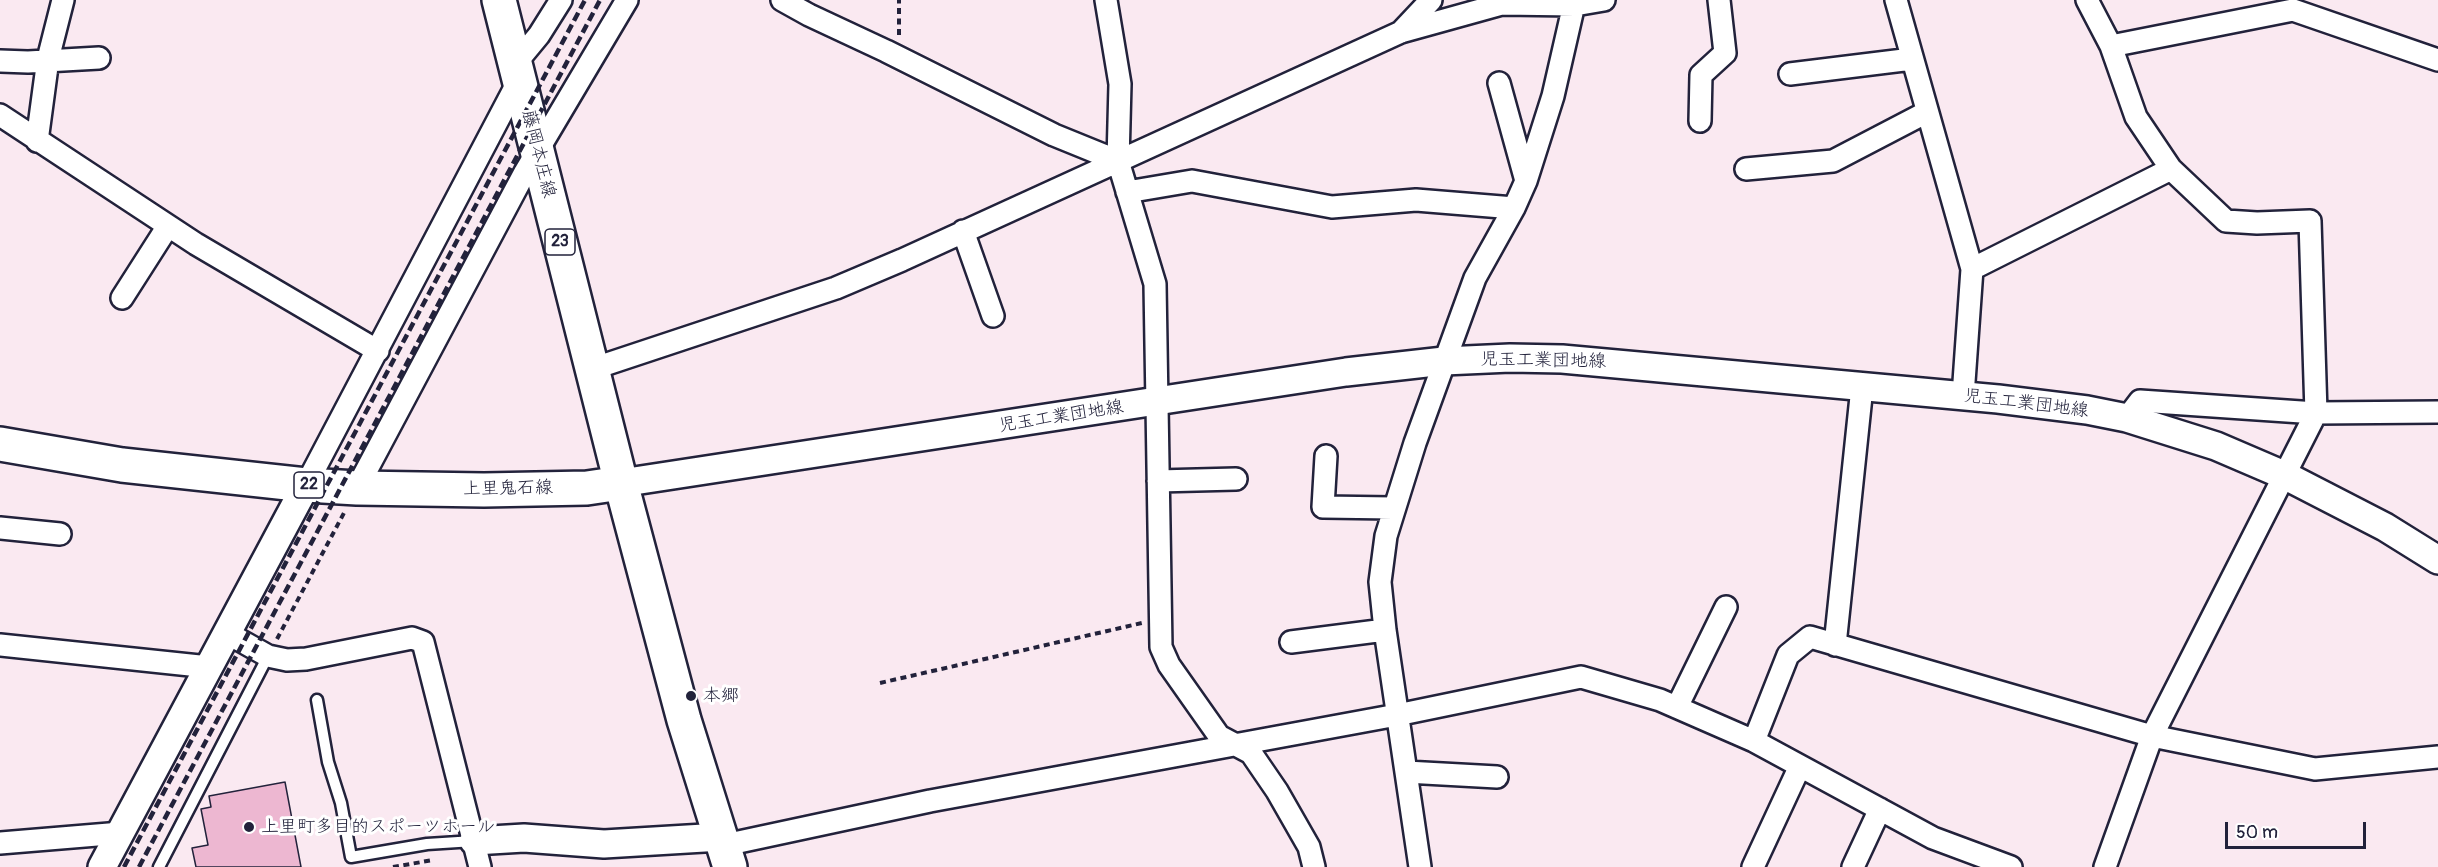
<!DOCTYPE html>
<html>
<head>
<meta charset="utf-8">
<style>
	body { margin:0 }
	#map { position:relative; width:2438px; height:867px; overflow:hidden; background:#fae9f1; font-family:Pangolin,sans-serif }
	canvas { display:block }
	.scale { position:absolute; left:2225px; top:822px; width:141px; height:27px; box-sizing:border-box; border:3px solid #22223b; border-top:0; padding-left:8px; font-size:18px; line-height:21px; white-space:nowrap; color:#22223b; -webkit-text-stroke:4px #fff; paint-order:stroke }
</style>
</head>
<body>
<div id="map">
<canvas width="2438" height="867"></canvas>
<div class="scale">50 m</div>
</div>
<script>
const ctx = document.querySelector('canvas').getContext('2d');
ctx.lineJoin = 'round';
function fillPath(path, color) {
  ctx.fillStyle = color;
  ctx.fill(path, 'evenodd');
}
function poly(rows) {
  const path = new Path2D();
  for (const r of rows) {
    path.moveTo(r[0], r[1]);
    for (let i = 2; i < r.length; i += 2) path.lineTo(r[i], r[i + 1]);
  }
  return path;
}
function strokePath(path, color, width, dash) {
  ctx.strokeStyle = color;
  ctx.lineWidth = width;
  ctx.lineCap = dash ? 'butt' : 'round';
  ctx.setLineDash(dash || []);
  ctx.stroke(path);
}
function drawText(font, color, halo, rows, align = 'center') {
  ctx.font = font + ' Pangolin,"Klee One",sans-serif';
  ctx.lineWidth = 6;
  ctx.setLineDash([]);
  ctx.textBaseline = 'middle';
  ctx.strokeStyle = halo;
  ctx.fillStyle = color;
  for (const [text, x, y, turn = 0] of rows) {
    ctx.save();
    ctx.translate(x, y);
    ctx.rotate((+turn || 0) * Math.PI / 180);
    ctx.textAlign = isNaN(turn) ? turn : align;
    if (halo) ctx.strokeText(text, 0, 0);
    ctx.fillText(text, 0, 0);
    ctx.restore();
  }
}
const building = poly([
	[285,782,301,867,196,867,192,848,208,845,201,809,211,807,209,796,285,782]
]);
fillPath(building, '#edb7d1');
strokePath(building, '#22223b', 1.5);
const service = poly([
	[317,700,328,762,341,803,351,857,427,844,474,841],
	[159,867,268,656]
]);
const minor = poly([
	[782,0,809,15,886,51,1054,135,1118,161],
	[1106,0,1120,84,1118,161,1155,284,1161,647,1169,665,1219,736,1251,753,1277,791,1309,847,1314,867],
	[1896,0,1972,269,1963,396],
	[2087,0,2111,46,2136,117,2171,169,2226,221,2257,223,2310,221,2316,413,2152,736,2105,867],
	[1401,32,1431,0],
	[2111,46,2293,10,2438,60],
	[0,61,28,62,99,58],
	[515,64,539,35,561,0],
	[1790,74,1912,59],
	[1499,83,1526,181],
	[0,115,196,244,378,351],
	[1700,121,1701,75,1725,53,1719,0],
	[37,141,48,59,63,0],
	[1746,169,1833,161,1927,112],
	[1127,192,1192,181,1332,207,1416,200,1514,208],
	[963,231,993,316],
	[1972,269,2171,169],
	[122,298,168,226],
	[592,369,836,288,902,260,1401,32,1502,4,1575,5,1604,0],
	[2127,418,2140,401,2316,413,2438,412],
	[1326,456,1323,507,1393,508],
	[1158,481,1236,479],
	[306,485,519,80],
	[357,488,525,172,627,0],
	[0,528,60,534],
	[227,633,268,656,287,660,306,659,412,638,423,642,480,867],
	[1291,642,1385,630],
	[0,645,209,667],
	[1835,645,1862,387],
	[1677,707,1726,607],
	[1754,741,1788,655,1810,637,2152,736,2315,769,2438,757],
	[1406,772,1497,777],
	[721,837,734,843,930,801,1397,715,1581,677,1660,700,1754,741,1933,838,2011,867],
	[0,843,121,833],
	[1420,867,1385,630,1380,582,1386,536,1415,443,1475,278,1514,208,1526,181,1553,96,1575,0],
	[1753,867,1800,766],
	[1853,867,1880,809]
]);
const tertiary = poly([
	[621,483,1346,372,1444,361,1510,358,1562,359,1998,399,2087,410,2127,418,2216,446,2286,476,2385,527,2438,560],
	[474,841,524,838,604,844,721,837],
	[102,867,306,485]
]);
const primary = poly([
	[499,0,621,483,684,720,730,867],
	[0,444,122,465,306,485,357,488,484,490,587,488,621,483]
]);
strokePath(service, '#22223b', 15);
strokePath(minor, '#22223b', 26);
strokePath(tertiary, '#22223b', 32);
strokePath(primary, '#22223b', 38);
strokePath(poly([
	[899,35,899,0],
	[277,639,345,511],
	[880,683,1142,623],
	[393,867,433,860]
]), '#22223b', 4, [6, 4.5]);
strokePath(service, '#fff', 10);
strokePath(minor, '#fff', 21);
strokePath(tertiary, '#fff', 27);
strokePath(primary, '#fff', 33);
strokePath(poly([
	[124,867,585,0],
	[139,867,600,0]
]), '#22223b', 4.5, [9, 4.5]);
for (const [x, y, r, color] of [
	[691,696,6,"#22223b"],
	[249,827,6,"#22223b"]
]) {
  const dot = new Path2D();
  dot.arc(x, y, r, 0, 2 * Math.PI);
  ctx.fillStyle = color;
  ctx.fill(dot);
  strokePath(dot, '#fff', 2);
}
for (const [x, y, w] of [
	[560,242,30],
	[309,485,30]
]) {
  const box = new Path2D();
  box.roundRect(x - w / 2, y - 13, w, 26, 4.5);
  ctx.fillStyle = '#fff';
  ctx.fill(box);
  strokePath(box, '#22223b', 1.5);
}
drawText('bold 16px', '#22223b', null, [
	["23",560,242],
	["22",309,485]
]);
drawText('18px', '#22223b', '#fff', [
	["藤岡本庄線",538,154,76],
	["児玉工業団地線",1543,361,1],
	["児玉工業団地線",2026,404,7],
	["児玉工業団地線",1061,417,-9],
	["上里鬼石線",508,489,-1]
]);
drawText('18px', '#22223b', '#fff', [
	["本郷",703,696],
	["上里町多目的スポーツホール",261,827]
], 'left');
</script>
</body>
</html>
